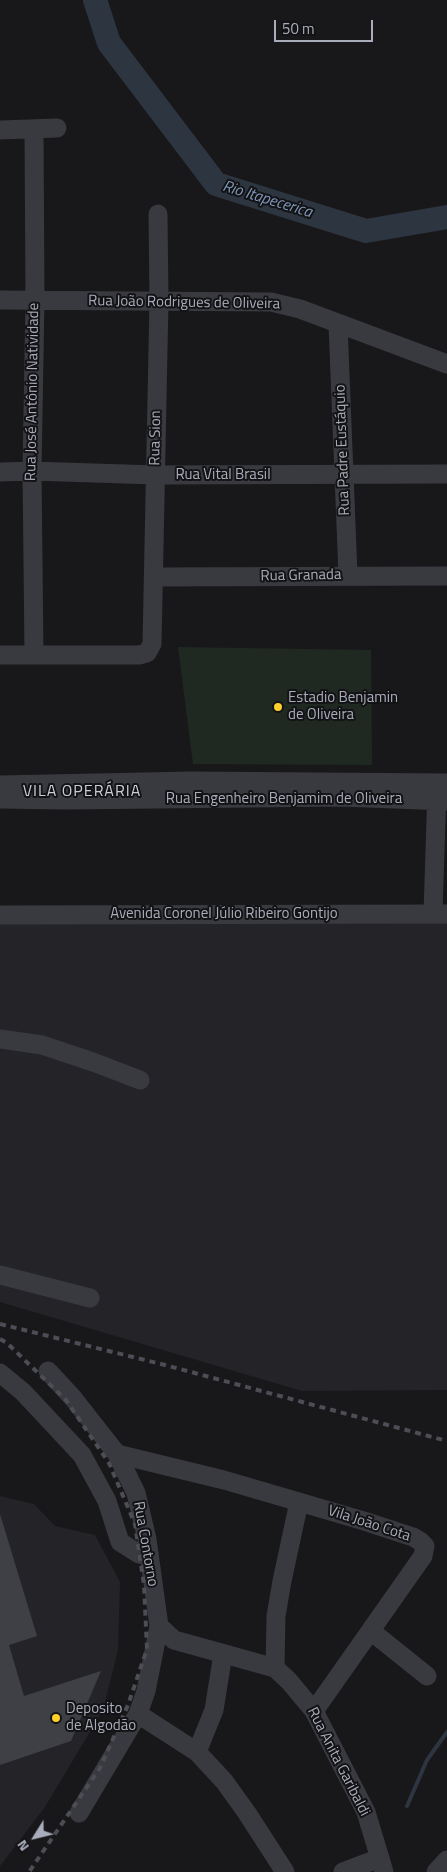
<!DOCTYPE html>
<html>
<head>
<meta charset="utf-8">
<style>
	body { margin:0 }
	#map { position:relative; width:447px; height:1872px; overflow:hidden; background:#18181a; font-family:"Titillium Web",sans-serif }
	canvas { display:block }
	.north { position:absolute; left:10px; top:1812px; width:50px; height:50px; -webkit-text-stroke:4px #131315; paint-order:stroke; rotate:234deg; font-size:14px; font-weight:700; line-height:20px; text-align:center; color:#a9adbb }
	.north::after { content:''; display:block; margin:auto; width:18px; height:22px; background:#a9adbb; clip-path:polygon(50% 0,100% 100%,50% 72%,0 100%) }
	.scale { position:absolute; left:274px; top:20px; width:99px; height:22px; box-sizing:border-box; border:2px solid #a9adbb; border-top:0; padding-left:6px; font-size:15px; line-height:18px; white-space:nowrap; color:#a9adbb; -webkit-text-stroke:4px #131315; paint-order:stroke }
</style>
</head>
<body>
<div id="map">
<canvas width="447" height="1872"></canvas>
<div class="north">N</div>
<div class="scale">50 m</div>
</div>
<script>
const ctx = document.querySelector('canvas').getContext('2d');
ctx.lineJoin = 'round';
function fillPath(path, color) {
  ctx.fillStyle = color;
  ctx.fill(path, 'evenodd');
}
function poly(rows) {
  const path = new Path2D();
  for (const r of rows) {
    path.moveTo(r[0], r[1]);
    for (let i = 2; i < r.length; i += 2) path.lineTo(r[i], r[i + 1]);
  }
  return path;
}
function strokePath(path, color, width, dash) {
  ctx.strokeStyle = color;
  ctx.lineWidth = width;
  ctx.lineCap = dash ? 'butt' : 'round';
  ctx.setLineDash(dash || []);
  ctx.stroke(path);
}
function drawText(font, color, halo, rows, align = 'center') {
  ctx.font = font + ' "Titillium Web",sans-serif';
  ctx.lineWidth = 4;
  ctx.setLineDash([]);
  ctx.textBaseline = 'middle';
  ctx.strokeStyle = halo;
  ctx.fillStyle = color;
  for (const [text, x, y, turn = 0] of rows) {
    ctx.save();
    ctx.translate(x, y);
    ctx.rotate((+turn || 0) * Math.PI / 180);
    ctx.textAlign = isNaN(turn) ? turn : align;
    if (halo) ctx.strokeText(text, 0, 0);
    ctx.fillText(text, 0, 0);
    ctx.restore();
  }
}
fillPath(poly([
	[0,919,447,922,447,1390,302,1391,0,1302],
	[0,1496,34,1504,55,1526,95,1535,120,1582,118,1650,103,1710,45,1807,0,1866]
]), '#242428');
fillPath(poly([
	[178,647,371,650,372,765,193,764]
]), '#1f2922');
strokePath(poly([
	[407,1806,427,1760,447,1732]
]), '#2d3540', 4);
strokePath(poly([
	[95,0,109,43,216,184,366,231,447,217]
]), '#2d3540', 24);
fillPath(poly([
	[0,1514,37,1636,9,1645,24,1696,101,1671,71,1741,0,1765]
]), '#3f4045');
strokePath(poly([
	[34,129,35,299,32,471,34,655],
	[0,130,57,128],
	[0,300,271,302,300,309,447,364],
	[338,324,348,575],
	[0,472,32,471,156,475,447,474],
	[154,577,447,576],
	[0,655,139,655,147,653,152,644,159,301,158,214],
	[0,785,191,781,447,783],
	[0,799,65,800,341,797,447,801],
	[433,913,437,789],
	[0,915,447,914],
	[0,1039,42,1045,93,1062,140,1080],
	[0,1275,90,1298],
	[48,1371,73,1398,117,1454,136,1493,147,1539,159,1626,146,1691,138,1714,197,1752,224,1781,247,1813,285,1872],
	[0,1373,23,1392,82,1455,107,1501,120,1542,139,1554,149,1556],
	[117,1454,224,1480,364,1521,413,1537,420,1541,425,1546,423,1556,314,1711],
	[159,1626,174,1640,275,1668,289,1681,314,1711,366,1812,384,1872],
	[371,1631,427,1676],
	[275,1668,276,1616,282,1581,299,1502],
	[197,1752,214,1710,223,1654],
	[79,1813,138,1714],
	[343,1872,380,1858],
	[436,1872,447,1860]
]), '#393940', 19);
strokePath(poly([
	[0,1324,165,1365,447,1441],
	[0,1339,7,1343,66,1400,109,1463,135,1524,144,1585,147,1649,128,1705,100,1768,29,1872]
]), '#4c4d55', 4, [6, 5]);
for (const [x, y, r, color] of [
	[278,707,5,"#ffcf2c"],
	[56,1718,5,"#ffcf2c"]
]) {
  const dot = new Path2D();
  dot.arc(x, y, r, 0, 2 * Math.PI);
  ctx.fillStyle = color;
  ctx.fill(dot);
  strokePath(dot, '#131315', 2);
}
drawText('15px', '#a9adbb', '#131315', [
	["Rua João Rodrigues de Oliveira",184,303,1],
	["Rua José Antônio Natividade",33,392,-89],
	["Rua Sion",156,438,-89],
	["Rua Padre Eustáquio",343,450,-92],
	["Rua Vital Brasil",223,475],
	["Rua Granada",301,576,-1],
	["Rua Engenheiro Benjamim de Oliveira",284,799],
	["Avenida Coronel Júlio Ribeiro Gontijo",224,914],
	["Vila João Cota",369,1524,18],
	["Rua Contorno",145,1544,80],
	["Rua Anita Garibaldi",338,1762,63]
]);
drawText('15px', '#a9adbb', '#131315', [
	["Estadio Benjamin",288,698],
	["de Oliveira",288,715],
	["Deposito",66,1709],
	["de Algodão",66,1726]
], 'left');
drawText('italic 16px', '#7e97b8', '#131315', [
	["Rio Itapecerica",267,200,17]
]);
ctx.letterSpacing = '1px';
drawText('16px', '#cbcdd7', '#131315', [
	["VILA OPERÁRIA",82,792]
]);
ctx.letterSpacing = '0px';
</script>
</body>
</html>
